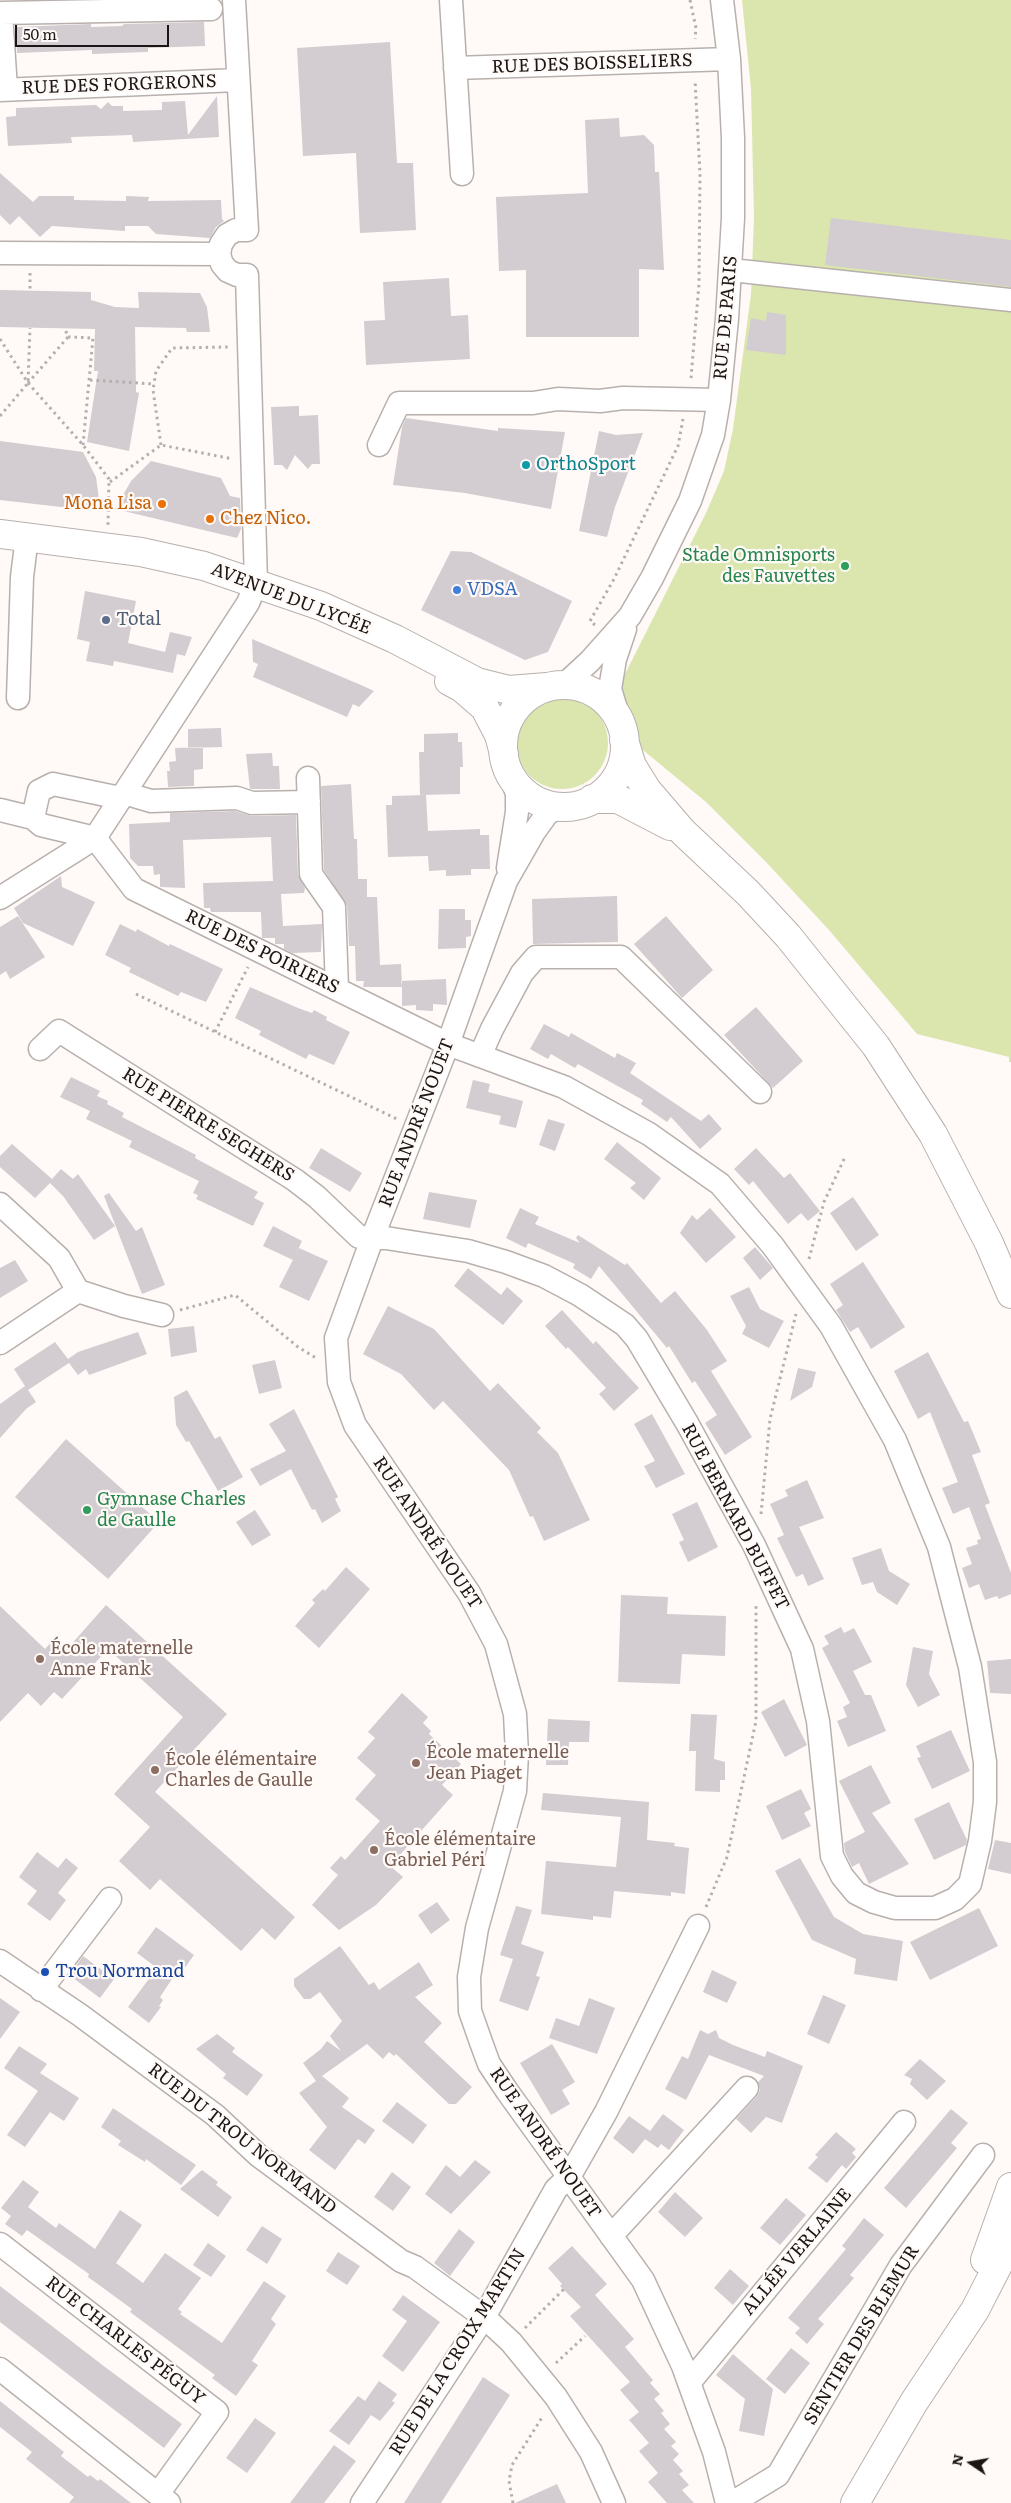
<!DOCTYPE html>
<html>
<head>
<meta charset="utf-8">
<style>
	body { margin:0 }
	#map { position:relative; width:1011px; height:2503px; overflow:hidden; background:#fffaf7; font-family:Literata,serif }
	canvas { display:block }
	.north { position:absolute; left:946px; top:2438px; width:50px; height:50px; -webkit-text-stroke:4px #fffaf7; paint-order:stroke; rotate:282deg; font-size:14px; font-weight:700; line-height:20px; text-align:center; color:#191615 }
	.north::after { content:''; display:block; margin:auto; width:18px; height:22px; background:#191615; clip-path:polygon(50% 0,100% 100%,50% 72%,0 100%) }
	.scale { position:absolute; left:15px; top:25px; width:154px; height:22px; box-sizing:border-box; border:2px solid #191615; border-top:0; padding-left:6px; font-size:15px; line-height:18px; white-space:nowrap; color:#191615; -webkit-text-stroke:4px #fffaf7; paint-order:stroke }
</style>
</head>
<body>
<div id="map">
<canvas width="1011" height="2503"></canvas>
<div class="north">N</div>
<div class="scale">50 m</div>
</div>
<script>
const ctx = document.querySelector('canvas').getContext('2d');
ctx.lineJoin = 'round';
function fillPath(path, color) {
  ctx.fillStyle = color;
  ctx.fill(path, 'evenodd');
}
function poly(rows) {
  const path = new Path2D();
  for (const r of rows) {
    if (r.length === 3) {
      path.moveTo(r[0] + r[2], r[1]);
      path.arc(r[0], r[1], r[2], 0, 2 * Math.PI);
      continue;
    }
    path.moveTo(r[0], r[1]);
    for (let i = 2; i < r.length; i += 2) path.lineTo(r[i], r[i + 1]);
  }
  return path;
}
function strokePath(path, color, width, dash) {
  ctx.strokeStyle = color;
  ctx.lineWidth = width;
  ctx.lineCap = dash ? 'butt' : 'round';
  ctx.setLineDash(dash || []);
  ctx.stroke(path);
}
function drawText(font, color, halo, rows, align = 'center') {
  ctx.font = font + ' Literata,serif';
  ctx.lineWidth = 4.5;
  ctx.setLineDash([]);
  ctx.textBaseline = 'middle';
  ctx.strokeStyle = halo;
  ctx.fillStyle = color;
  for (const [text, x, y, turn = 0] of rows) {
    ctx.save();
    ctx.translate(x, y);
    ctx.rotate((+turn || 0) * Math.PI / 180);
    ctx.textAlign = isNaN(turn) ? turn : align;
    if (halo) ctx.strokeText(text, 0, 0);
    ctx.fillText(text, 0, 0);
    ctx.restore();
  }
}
fillPath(poly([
	[742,0,1011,0,1011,1062,1009,1062,1009,1057,917,1034,829,930,766,862,706,802,638,746,618,688,706,513,724,471,733,429,751,294,754,218,751,89],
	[562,743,46]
]), '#dbe6af');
fillPath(poly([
	[204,22,205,46,148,48,148,52,118,53,92,54,92,50,17,53,16,27,91,24,91,27,122,26,124,24],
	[390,42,397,163,413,163,416,230,360,233,356,153,303,156,297,48],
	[217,96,219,137,133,142,132,135,71,137,72,143,8,146,6,117,16,116,16,108,96,105,101,109,108,102,112,106,123,106,123,111,162,110,162,102,185,101,188,135],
	[619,118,620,137,644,135,654,145,655,172,659,172,664,270,639,269,639,337,526,337,526,270,499,271,496,197,588,193,585,120],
	[0,173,33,202,39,196,74,196,74,200,126,201,126,196,149,197,148,201,221,200,222,219,224,221,216,227,210,238,156,234,148,226,125,226,125,231,52,226,40,237,19,216,10,225,0,215],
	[831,218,1011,240,1011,287,825,265],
	[449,278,451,316,468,315,470,359,366,365,364,321,385,320,383,282],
	[0,290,91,292,91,300,115,307,139,308,138,292,200,293,207,307,210,332,187,332,186,328,135,327,136,392,139,393,129,451,87,442,98,371,94,371,95,329,0,327],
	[767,312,786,315,786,355,746,350,751,318,766,321],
	[299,406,299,416,318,415,320,464,312,464,308,469,295,455,287,470,282,465,274,465,271,407],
	[406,418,498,431,498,428,565,432,551,509,465,493,393,485,402,427],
	[599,431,616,435,643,433,615,507,607,537,579,531],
	[0,441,83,452,96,477,100,506,97,505,96,511,0,500],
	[151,461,221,478,230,496,240,498,241,529,237,538,115,509,131,481],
	[451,551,471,552,572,601,548,652,525,660,421,610],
	[85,591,136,601,128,643,165,652,170,632,192,637,185,656,177,654,173,673,114,661,113,666,86,661,90,642,77,639],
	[252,639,361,685,374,691,359,707,353,704,347,717,253,677,258,664,253,662],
	[221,728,222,747,188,748,188,729],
	[458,733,458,742,462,742,463,767,460,767,460,794,420,795,419,752,424,752,424,734],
	[203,747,203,769,194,770,194,786,168,787,167,771,170,771,169,762,176,761,175,748],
	[272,753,273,766,279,766,280,789,250,789,246,754],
	[351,784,354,839,357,839,358,879,367,879,367,897,377,897,380,965,401,964,402,987,401,981,446,979,447,1005,433,1004,433,1011,416,1010,416,1005,402,1006,402,987,363,987,364,981,356,981,355,946,349,946,347,906,324,870,321,786],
	[426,795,428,831,480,829,480,835,489,835,490,869,471,869,471,875,446,876,446,870,429,871,428,856,388,857,386,805,392,805,392,796],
	[235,811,252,816,296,815,298,874,305,888,304,893,281,894,283,926,322,924,321,952,293,953,284,949,284,944,275,944,275,938,262,938,261,912,211,912,210,908,204,908,203,883,273,881,271,837,183,840,185,888,160,887,160,874,154,875,153,866,138,866,130,858,129,824,170,822,170,813],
	[61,876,62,887,95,902,73,946,23,923,14,908],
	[617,896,618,942,533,944,532,899],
	[439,909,465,909,465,920,471,920,471,936,466,937,466,948,438,949],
	[18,916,45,957,10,979,6,971,0,975,0,927],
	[666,916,713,970,682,998,634,944],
	[120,924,136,932,137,929,169,946,170,944,223,969,206,1002,181,992,178,996,129,972,131,968,105,955],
	[250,987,298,1008,312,1013,314,1010,327,1017,326,1020,350,1032,334,1065,309,1054,306,1059,259,1035,261,1031,235,1018],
	[756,1007,803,1061,773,1088,724,1035],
	[544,1024,569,1037,571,1033,615,1058,617,1053,636,1063,630,1073,701,1121,709,1114,722,1129,700,1149,671,1117,667,1122,641,1104,643,1100,578,1064,575,1068,551,1054,548,1059,530,1049],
	[71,1077,100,1091,97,1096,108,1101,107,1104,124,1113,122,1117,196,1155,195,1158,258,1192,254,1198,264,1203,253,1226,196,1199,198,1195,193,1193,199,1181,129,1147,132,1141,86,1119,90,1111,60,1097],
	[473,1080,490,1084,488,1092,523,1101,516,1128,499,1124,501,1116,466,1108],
	[548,1119,565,1124,555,1151,539,1145],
	[617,1142,661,1178,644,1200,630,1188,636,1183,604,1159],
	[12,1144,52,1179,61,1169,73,1179,78,1174,115,1226,94,1240,63,1196,50,1183,35,1198,0,1167,0,1156],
	[321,1148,362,1173,350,1192,309,1168],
	[756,1148,784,1178,790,1173,820,1211,808,1221,801,1213,788,1224,753,1181,749,1185,734,1169],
	[429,1192,477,1200,470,1228,423,1219],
	[109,1193,136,1231,142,1227,165,1285,142,1294,104,1196],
	[853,1197,879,1235,856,1251,830,1213],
	[520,1208,539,1217,535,1224,580,1243,576,1238,578,1235,625,1265,627,1263,661,1303,675,1291,707,1330,727,1361,711,1371,752,1437,725,1455,705,1423,717,1415,695,1381,692,1383,669,1346,667,1348,599,1266,591,1279,573,1268,575,1264,528,1243,526,1248,506,1238],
	[710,1208,736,1237,706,1263,680,1233,692,1215,697,1220],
	[273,1226,302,1241,293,1260,263,1246],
	[755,1247,773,1268,760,1280,743,1258],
	[299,1248,328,1261,309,1301,279,1287],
	[15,1260,28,1281,0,1298,0,1268],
	[863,1262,905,1327,871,1349,858,1327,850,1332,836,1310,843,1305,830,1284],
	[468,1268,501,1295,507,1287,523,1301,503,1325,454,1286],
	[749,1287,760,1309,784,1321,769,1348,742,1334,746,1326,730,1296],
	[388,1306,434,1329,490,1391,498,1383,541,1428,537,1432,558,1453,590,1520,544,1541,533,1516,530,1517,509,1470,443,1401,434,1410,401,1374,363,1354],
	[562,1310,593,1344,596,1341,639,1388,614,1411,599,1394,606,1388,568,1347,566,1349,545,1326],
	[194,1326,197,1352,171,1357,168,1329],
	[138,1332,147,1354,89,1375,86,1369,78,1375,69,1363,28,1390,36,1402,26,1409,0,1438,0,1404,25,1386,14,1369,55,1342,68,1359,78,1352],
	[928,1352,964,1422,968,1421,981,1452,972,1455,990,1503,985,1505,1011,1573,1011,1594,999,1599,997,1596,985,1600,979,1584,969,1588,962,1568,972,1564,966,1548,978,1544,977,1540,981,1539,969,1507,953,1514,942,1488,958,1482,930,1412,918,1419,894,1371],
	[275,1360,282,1388,259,1394,252,1365],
	[798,1368,816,1372,812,1387,790,1401],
	[187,1390,215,1439,220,1436,243,1477,218,1491,189,1441,186,1442,176,1425,174,1397],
	[294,1409,338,1497,335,1499,341,1511,322,1523,315,1509,312,1510,291,1469,260,1486,250,1469,286,1451,269,1424],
	[652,1414,685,1474,656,1488,644,1466,655,1461,634,1424],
	[66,1439,159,1522,108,1579,15,1497],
	[807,1480,824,1518,799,1527,824,1579,808,1586,803,1574,796,1577,777,1538,784,1535,770,1504,788,1496,785,1490],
	[697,1502,718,1547,688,1562,679,1542,684,1540,672,1514],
	[255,1510,271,1535,252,1546,236,1522],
	[881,1548,889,1571,910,1584,897,1605,877,1592,873,1582,862,1585,852,1558],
	[346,1567,370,1589,319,1648,295,1626,315,1603,312,1600,323,1589,325,1591],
	[621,1595,668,1597,667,1614,726,1616,725,1656,682,1654,680,1684,618,1682],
	[106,1605,227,1714,155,1792,295,1917,275,1940,262,1928,241,1951,160,1879,150,1890,119,1861,150,1827,114,1794,183,1717,108,1649,62,1699,54,1692,41,1706,28,1693,0,1722,0,1606,45,1649,56,1637,68,1648],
	[841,1627,844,1633,854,1628,872,1662,853,1671,865,1695,871,1695,886,1731,848,1747,837,1721,847,1717,843,1707,850,1703,822,1648,829,1644,824,1636],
	[913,1647,933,1651,929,1674,940,1695,918,1707,906,1685],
	[1011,1659,1011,1694,990,1693,987,1661],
	[402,1693,428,1717,423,1723,431,1731,429,1734,461,1764,442,1785,453,1795,390,1866,403,1877,376,1905,339,1930,312,1905,338,1875,330,1868,341,1856,345,1860,380,1821,355,1799,376,1775,357,1758,375,1738,368,1732],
	[784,1699,807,1745,785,1757,761,1712],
	[691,1714,717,1715,714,1759,725,1762,725,1780,720,1780,720,1792,695,1791,696,1751,689,1751],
	[548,1719,590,1721,589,1742,569,1742,568,1765,546,1765],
	[951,1730,970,1771,932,1789,917,1758,921,1757,916,1746],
	[871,1765,891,1803,872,1813,909,1864,869,1884,859,1863,852,1867,845,1852,844,1843,865,1832,839,1781],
	[801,1789,811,1809,804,1813,811,1826,782,1840,766,1806],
	[543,1793,649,1802,647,1840,675,1843,674,1846,689,1848,685,1894,671,1892,671,1896,614,1891,611,1918,593,1916,593,1920,541,1914,546,1861,616,1867,621,1817,541,1810],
	[949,1802,967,1840,966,1845,934,1860,914,1819],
	[995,1840,1011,1843,1011,1874,988,1869],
	[37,1852,58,1868,66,1858,78,1868,58,1893,66,1900,50,1921,27,1904,37,1891,19,1877],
	[800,1858,834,1917,863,1934,903,1941,897,1981,854,1974,856,1959,812,1940,775,1871],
	[437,1902,450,1920,431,1934,418,1915],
	[516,1906,532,1910,521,1944,544,1952,536,1976,540,1977,528,2011,499,2001,513,1959,500,1955],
	[979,1908,998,1946,930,1980,910,1942],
	[156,1927,194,1955,181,1973,178,1970,160,1997,163,2000,159,2006,161,2007,149,2023,128,2007,157,1968,137,1953],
	[340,1946,369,1985,374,1982,379,1990,419,1962,433,1985,415,1997,442,2023,424,2042,472,2087,456,2104,449,2104,396,2054,394,2056,389,2052,383,2059,367,2044,322,2076,349,2098,342,2107,375,2130,365,2144,358,2139,335,2170,309,2150,327,2127,299,2093,316,2081,303,2063,321,2049,327,2041,341,2051,330,2036,342,2021,320,1992,310,1999,304,1999,294,1986,294,1979],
	[83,1956,114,1979,100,1998,69,1975],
	[712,1970,737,1982,727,2003,703,1992],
	[823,1995,846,2005,829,2044,807,2034],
	[0,1998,20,2012,0,2039],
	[589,1998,615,2008,597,2054,549,2038,556,2018,579,2026],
	[700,2030,708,2034,716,2030,719,2038,733,2045,765,2057,767,2051,803,2066,782,2123,766,2117,751,2133,736,2119,757,2096,760,2090,758,2082,764,2076,709,2055,686,2100,665,2089,682,2056,688,2059],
	[217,2034,235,2048,232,2052,263,2075,247,2096,223,2078,226,2074,196,2049],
	[552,2044,575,2082,562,2090,570,2104,551,2115,520,2063],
	[19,2046,47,2064,40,2073,79,2098,64,2121,50,2112,25,2147,7,2135,38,2091,4,2068],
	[920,2059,946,2081,927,2100,910,2084,912,2079,904,2075],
	[397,2102,427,2125,413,2144,382,2121],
	[113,2108,196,2165,181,2185,146,2159,145,2162,118,2145,121,2141,101,2127],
	[951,2109,968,2123,951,2143,957,2148,906,2208,884,2188],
	[663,2114,684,2130,669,2150,661,2144,658,2148,645,2139,633,2154,613,2138,629,2116,650,2131],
	[836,2132,856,2149,852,2153,856,2157,846,2169,842,2165,827,2183,808,2168,818,2157,815,2155],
	[475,2160,491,2172,451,2214,425,2194,446,2165,460,2177],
	[202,2170,218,2182,216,2185,232,2197,218,2217,180,2189],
	[392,2172,411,2187,393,2211,374,2197],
	[23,2180,39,2192,28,2207,56,2228,59,2223,95,2249,120,2210,142,2225,116,2263,143,2283,165,2253,201,2278,178,2309,182,2312,180,2314,222,2343,264,2281,286,2296,271,2319,276,2324,252,2361,258,2365,236,2396,212,2378,215,2375,130,2312,132,2309,88,2277,89,2274,27,2230,22,2236,5,2224,11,2216,1,2208],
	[675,2192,703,2218,685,2237,658,2212],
	[786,2198,806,2215,780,2245,760,2228],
	[864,2218,884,2235,850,2275,854,2278,818,2319,824,2324,807,2344,795,2333,800,2328,788,2318,846,2249,842,2246],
	[262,2226,282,2239,267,2264,246,2250],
	[459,2229,475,2242,450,2276,434,2263],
	[208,2243,226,2256,211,2277,193,2265],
	[572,2246,607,2284,595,2295,634,2339,625,2347,653,2380,650,2383,660,2394,654,2399,664,2411,661,2413,670,2424,664,2429,676,2442,671,2446,679,2454,673,2460,683,2471,679,2474,689,2485,682,2490,694,2503,667,2503,648,2482,658,2473,639,2451,649,2443,629,2420,639,2412,620,2390,630,2382,570,2316,581,2307,560,2286,562,2284,548,2268],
	[338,2252,360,2266,347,2285,326,2271],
	[730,2269,749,2286,733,2305,714,2288],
	[0,2286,105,2367,182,2424,164,2448,0,2322],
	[403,2295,440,2322,403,2372,382,2356,407,2321,392,2310],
	[791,2348,810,2363,785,2394,766,2379],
	[733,2354,773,2389,764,2436,739,2431,745,2399,716,2375],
	[483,2377,510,2395,441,2503,404,2503],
	[379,2381,397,2394,392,2401,395,2403,380,2421,371,2415,349,2445,329,2431,358,2396,365,2401],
	[0,2401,64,2452,61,2456,88,2477,90,2475,98,2481,100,2479,131,2503,69,2503,74,2497,26,2459,32,2452,0,2427],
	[255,2418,276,2433,247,2473,226,2458],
	[334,2445,356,2461,324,2503,290,2503],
	[557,2484,566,2503,515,2503]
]), '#d3ccd1');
const minor = poly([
	[451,0,462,174],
	[455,68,729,59],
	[6,89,1,13,211,9],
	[0,90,238,80],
	[0,253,219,254],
	[731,270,1011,300],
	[379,445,399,403,533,403,558,399,600,401,623,398,719,400],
	[564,685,590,661,630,616,652,578,690,501,713,435,719,400,727,319,733,218,733,138,729,59,722,0],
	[18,698,22,577,27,537],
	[620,722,610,689,615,659,625,629],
	[308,778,311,874,334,907,337,988],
	[124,793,151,801,237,798,252,803,309,802],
	[558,807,547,814,534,832,506,881,448,1044,372,1239,336,1338,339,1382,355,1425,469,1593,496,1644,515,1714,517,1754,515,1791,477,1928,469,1977,470,2011,482,2045,489,2064,507,2091,643,2280,683,2366,714,2452,727,2503],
	[0,810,33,818],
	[95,838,41,825,33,818,39,791,53,784,120,798],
	[508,868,517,812,517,794,511,776],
	[0,898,95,838,248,603,256,583,247,275,237,275,228,271,222,264,219,254,221,244,227,235,236,230,247,230,234,0],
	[40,1049,59,1031,295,1180,317,1197,359,1237,386,1238,468,1251,506,1262,544,1276,580,1295,625,1325,637,1339,687,1423,754,1545,802,1649,818,1721,832,1856,842,1876,856,1893,874,1902,895,1908,935,1908,955,1899,970,1884,980,1841,985,1802,985,1762,970,1667,939,1547,895,1440,831,1326,773,1246,720,1184,649,1134,564,1087,448,1044,134,889,95,838],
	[480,1056,492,1029,522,973,536,957,621,957,760,1092],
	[0,1204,59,1258,78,1291],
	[78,1291,124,1306,162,1315],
	[0,1343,78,1291],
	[0,1961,80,2015,215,2115,259,2156,401,2261,415,2267,484,2317,511,2342,556,2397,591,2452,614,2503],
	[41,1990,110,1899],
	[611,2236,747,2088],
	[0,2244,217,2412,158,2494],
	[0,2369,169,2503],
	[689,2383,904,2122],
	[362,2503,484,2317,556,2189,569,2177,606,2112,698,1926],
	[732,2503,778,2475,901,2265,983,2155]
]);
const major = poly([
	[0,534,141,552,204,566,321,606,395,639,477,682,509,690,547,687],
	[449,681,462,688,485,708,499,735,504,754],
	[564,746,61],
	[624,740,632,766,647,790,683,832,748,893,788,936,876,1046,933,1134,989,1243,1011,1294],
	[592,799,618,799,670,826],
	[985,2260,1011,2187],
	[855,2503,914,2402,975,2310,1011,2240]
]);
strokePath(minor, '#b8b0ad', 25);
strokePath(major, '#b8b0ad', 30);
strokePath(poly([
	[690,0,696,28,695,39],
	[30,273,30,291],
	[68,337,93,338,83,445],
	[0,339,28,383,68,337,65,329],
	[691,378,699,284,700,174,695,80],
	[90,380,154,384],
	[28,383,83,445,109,479,108,525],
	[0,416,28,383,30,328],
	[161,445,153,390,156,371,172,348,228,347],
	[110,482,161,445,233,459],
	[595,625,590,621,614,579,678,446,683,419],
	[136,994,397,1119],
	[215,1032,248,967],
	[809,1259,824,1202,845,1157],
	[180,1310,235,1295,298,1347,316,1358],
	[761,1514,770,1419,796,1314],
	[706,1907,727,1857,756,1721,756,1603],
	[525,2328,564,2289],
	[556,2363,585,2336],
	[513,2503,509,2481,512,2465,543,2416]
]), '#b3afad', 3, [2.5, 4]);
strokePath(minor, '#fff', 22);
strokePath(major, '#fff', 28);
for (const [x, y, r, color] of [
	[526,465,5,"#0f9aa8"],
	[162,504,5,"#e8710a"],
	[210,519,5,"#e8710a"],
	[845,566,5,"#2e9e5b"],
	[457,590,5,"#3f7fe0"],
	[106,620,5,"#5c6f8a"],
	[87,1510,5,"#2e9e5b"],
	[40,1659,5,"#8d6e63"],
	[416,1763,5,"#8d6e63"],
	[155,1770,5,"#8d6e63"],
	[374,1850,5,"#8d6e63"],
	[45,1972,5,"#1a4fb4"]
]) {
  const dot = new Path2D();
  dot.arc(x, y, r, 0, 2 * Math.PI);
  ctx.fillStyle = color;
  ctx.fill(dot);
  strokePath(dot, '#fffaf7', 2);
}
drawText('18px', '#191615', '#fffaf7', [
	["RUE DES BOISSELIERS",592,64,-2],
	["RUE DES FORGERONS",119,85,-2],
	["RUE DE PARIS",726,318,-85],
	["AVENUE DU LYCÉE",291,599,21],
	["RUE DES POIRIERS",262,952,26],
	["RUE ANDRÉ NOUET",417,1123,-69],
	["RUE PIERRE SEGHERS",208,1125,32],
	["RUE BERNARD BUFFET",735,1517,62],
	["RUE ANDRÉ NOUET",427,1533,56],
	["RUE DU TROU NORMAND",242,2139,38],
	["RUE ANDRÉ NOUET",545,2143,55],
	["ALLÉE VERLAINE",797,2252,-50],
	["SENTIER DES BLEMUR",862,2335,-59],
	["RUE CHARLES PÉGUY",125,2341,38],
	["RUE DE LA CROIX MARTIN",458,2352,-58]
]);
drawText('18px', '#0d838f', '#fffaf7', [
	["OrthoSport",536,465]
], 'left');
drawText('18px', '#c56008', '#fffaf7', [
	["Mona Lisa",152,504],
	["Chez Nico.",220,519,"left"]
], 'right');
drawText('18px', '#27864d', '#fffaf7', [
	["Stade Omnisports",835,556],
	["des Fauvettes",835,577],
	["Gymnase Charles",97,1500,"left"],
	["de Gaulle",97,1521,"left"]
], 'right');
drawText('18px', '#366cbe', '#fffaf7', [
	["VDSA",467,590]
], 'left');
drawText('18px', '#4e5e75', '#fffaf7', [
	["Total",116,620]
], 'left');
drawText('18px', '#785e54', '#fffaf7', [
	["École maternelle",50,1649],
	["Anne Frank",50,1670],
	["École maternelle",426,1753],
	["Jean Piaget",426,1774],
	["École élémentaire",165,1760],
	["Charles de Gaulle",165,1781],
	["École élémentaire",384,1840],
	["Gabriel Péri",384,1861]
], 'left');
drawText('18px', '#164399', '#fffaf7', [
	["Trou Normand",55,1972]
], 'left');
</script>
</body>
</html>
